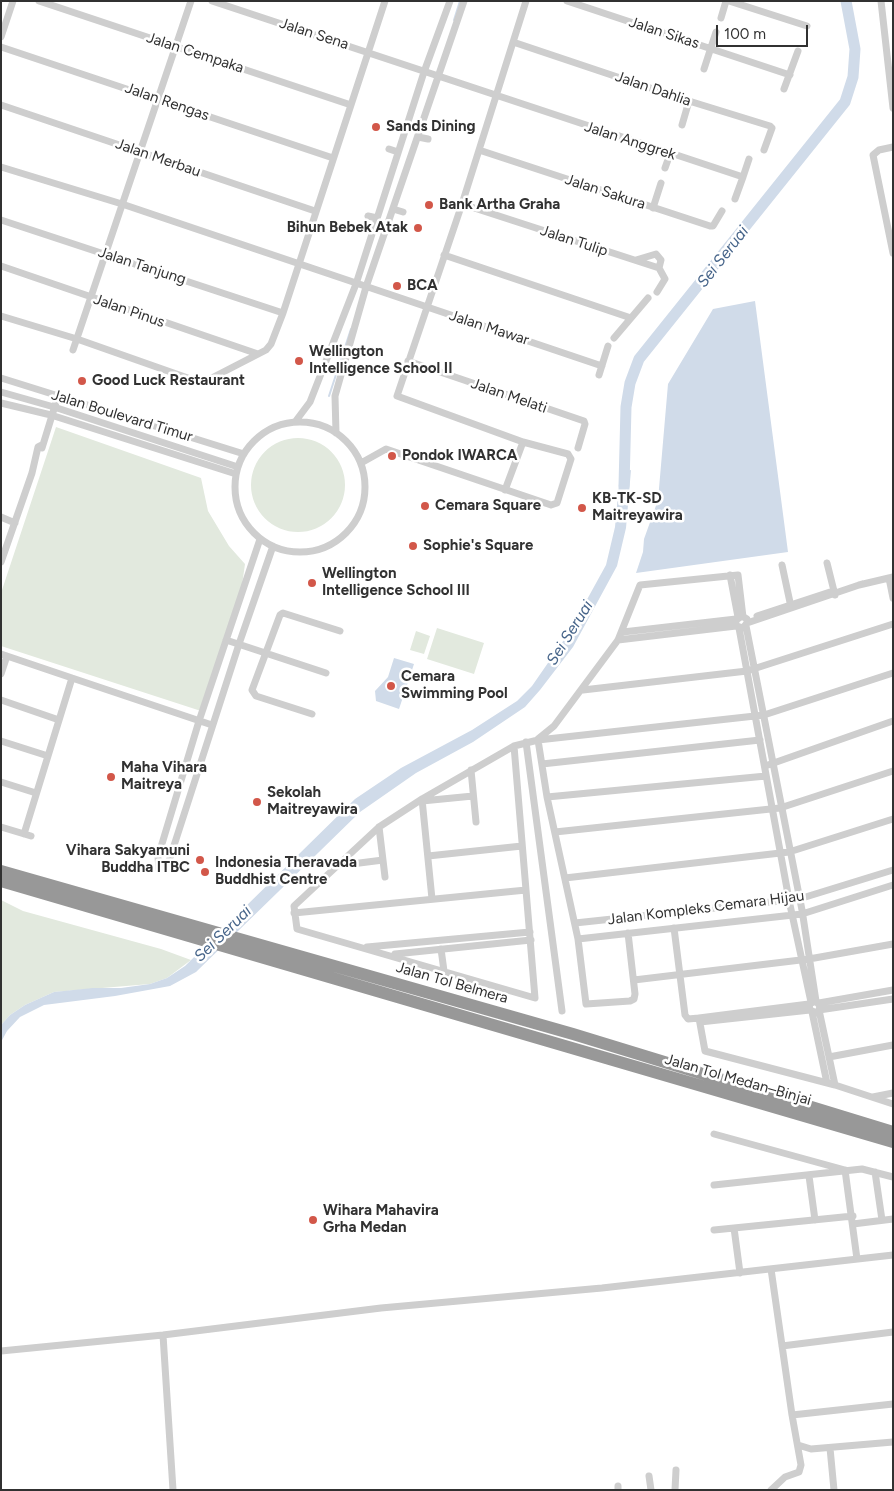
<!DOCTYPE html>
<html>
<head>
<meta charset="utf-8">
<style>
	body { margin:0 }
	#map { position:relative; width:894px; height:1491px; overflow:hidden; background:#fff; font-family:Figtree,sans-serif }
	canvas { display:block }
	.frame { position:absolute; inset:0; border:2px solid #313131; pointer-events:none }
	.scale { position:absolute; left:716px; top:25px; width:92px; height:22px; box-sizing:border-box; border:2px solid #313131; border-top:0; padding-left:6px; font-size:15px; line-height:18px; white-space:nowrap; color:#313131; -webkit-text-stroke:4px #fff; paint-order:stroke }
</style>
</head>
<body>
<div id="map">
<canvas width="894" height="1491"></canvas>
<div class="frame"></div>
<div class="scale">100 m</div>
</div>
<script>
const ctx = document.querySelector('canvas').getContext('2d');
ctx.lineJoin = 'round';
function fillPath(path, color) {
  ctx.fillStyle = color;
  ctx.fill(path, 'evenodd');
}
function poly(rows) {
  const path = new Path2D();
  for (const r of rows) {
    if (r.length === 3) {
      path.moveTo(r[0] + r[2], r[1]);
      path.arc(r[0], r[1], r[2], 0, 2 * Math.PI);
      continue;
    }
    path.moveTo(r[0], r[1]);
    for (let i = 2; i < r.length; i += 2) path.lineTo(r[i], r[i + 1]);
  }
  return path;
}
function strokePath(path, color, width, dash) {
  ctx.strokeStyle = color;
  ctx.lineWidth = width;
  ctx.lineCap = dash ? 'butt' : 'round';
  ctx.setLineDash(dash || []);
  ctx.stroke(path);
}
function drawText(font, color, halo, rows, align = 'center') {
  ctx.font = font + ' Figtree,sans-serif';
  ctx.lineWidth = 5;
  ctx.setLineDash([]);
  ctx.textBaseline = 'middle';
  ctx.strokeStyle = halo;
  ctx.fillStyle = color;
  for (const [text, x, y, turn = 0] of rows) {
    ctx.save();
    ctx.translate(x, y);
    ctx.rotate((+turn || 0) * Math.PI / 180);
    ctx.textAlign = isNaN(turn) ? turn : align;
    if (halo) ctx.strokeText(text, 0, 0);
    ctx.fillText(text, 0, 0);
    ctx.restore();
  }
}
fillPath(poly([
	[56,427,201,478,208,511,229,546,245,564,242,585,201,711,1,646,1,593],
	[298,485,47],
	[437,628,484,643,474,674,427,659],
	[416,631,430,636,424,654,410,650],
	[1,900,23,911,161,949,191,960,167,978,150,984,54,992,25,1005,10,1015,1,1025]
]), '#e2e9de');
fillPath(poly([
	[755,301,788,552,636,573,643,552,644,539,658,500,668,384,713,309],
	[631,470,626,528,617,566,573,647,540,690,525,707,473,742,416,773,360,812,196,972,170,986,115,996,44,1005,20,1017,7,1031,1,1042,1,1025,10,1015,25,1005,54,992,93,988,121,988,150,984,167,978,185,966,355,799,401,768,472,730,517,701,532,686,568,634,606,565,615,527,620,473],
	[394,658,414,664,399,709,376,701,375,691,388,677]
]), '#d0dbe9');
strokePath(poly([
	[454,20,460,1],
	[329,396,351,329]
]), '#d0dbe9', 2);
strokePath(poly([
	[624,486,626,407,630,383,639,359,845,102,853,77,855,49,846,1]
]), '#d0dbe9', 11);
strokePath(poly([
	[39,1,351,105],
	[212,1,737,175,743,177,735,199],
	[567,1,790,75],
	[729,1,807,26],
	[881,1,893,108],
	[721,18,726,1],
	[1,37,13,1],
	[513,42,689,101,770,126,772,128,764,150],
	[1,47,333,158],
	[704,69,716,32],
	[784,89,798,51],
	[1,105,315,211],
	[682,125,689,101],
	[418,137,428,139],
	[893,147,879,150,873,155,893,253],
	[389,149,398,152],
	[479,150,710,226,713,226,722,211],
	[1,167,122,204,602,366],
	[665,168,670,154],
	[743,177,749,159],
	[462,204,659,268,665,279,657,292],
	[653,208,661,183],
	[393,209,403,212],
	[368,216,377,218],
	[1,220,283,313],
	[444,255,631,318],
	[636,260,656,254,661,260,659,268],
	[1,266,258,354],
	[1,316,77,339,202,383,266,350,271,344,283,313,385,1],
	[614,338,648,298],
	[73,350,191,1],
	[408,361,584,421,585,424,578,448],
	[599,375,608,346],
	[1,378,244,454],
	[1,392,54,407,238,467],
	[1,403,51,415,236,474],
	[300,487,65],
	[295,422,310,402,356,284,424,72,450,1],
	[336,433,335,396,366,287,464,1],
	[42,448,58,396],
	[361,463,386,449,551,505,557,503,571,459,568,454,523,442,397,396,462,204,526,1],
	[505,490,523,442],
	[1,517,15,523],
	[1,562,32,473,38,447,42,445],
	[827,563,835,595],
	[782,565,791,607],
	[730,575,738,617],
	[889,578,893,598],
	[859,585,893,577],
	[757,616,830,592],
	[747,623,747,619,742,616,735,621,737,626,743,628,747,623,862,584],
	[746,626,802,910,816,1001],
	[739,628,790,905,811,1002],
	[623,632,736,619],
	[226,640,326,673],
	[618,640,736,626],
	[1,654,72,678,24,834],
	[1,674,7,656],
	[72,678,212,725],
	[583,690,747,671,893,624],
	[1,700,59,720],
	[312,714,256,696,252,690,280,615,283,613,340,631],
	[538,739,554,726,618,640,640,585,738,575,743,617],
	[538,740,547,797,578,939,586,1004,630,1001,634,999,635,994,628,933],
	[1,741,48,756],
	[526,742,562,1011],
	[514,746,535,998,297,929,294,906,379,827,422,799,514,746,538,740,764,715,893,673],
	[542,764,760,740],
	[768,765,893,721],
	[471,770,476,822],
	[1,782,36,793],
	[547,797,766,776],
	[422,799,432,899],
	[422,801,473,796],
	[1,827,31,836],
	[379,827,385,877],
	[555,832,780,808,893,771],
	[428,856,522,846],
	[336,866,383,860],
	[159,869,158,857,199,721,260,539],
	[159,869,169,861,239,644,273,546],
	[565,878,789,852,893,819],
	[294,913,526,890],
	[575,923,799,899,893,870],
	[674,928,685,1015,688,1019,699,1018,705,1051,835,1085,893,1104],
	[578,939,802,914,893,885],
	[367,947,530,932],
	[441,949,444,971],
	[395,954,531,940],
	[634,980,809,959,893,944],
	[819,1003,893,990],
	[812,1012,827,1083],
	[699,1018,809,1004],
	[700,1022,810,1010],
	[829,1057,893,1045],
	[835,1085,819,1010,820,1006,816,1001,809,1004,810,1010,816,1013,819,1010,893,999],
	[873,1097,893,1093],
	[714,1134,845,1170],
	[845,1170,857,1259],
	[875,1172,882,1220],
	[809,1176,815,1220],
	[714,1185,862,1169,893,1177],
	[853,1224,893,1219],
	[734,1228,740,1273],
	[714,1230,853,1216],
	[771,1269,792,1415,801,1465,799,1472,785,1477,771,1490],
	[163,1335,173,1490],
	[782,1346,893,1332],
	[1,1351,163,1335,381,1308,602,1288,893,1255],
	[792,1415,893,1404],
	[798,1445,811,1449,893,1442],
	[830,1448,834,1490],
	[649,1476,651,1490],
	[618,1486,618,1490],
	[675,1490,676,1470]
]), '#cecece', 7);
strokePath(poly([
	[1,871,573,1034,893,1132],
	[1,881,893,1142]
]), '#989898', 12);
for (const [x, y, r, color] of [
	[376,127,5,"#d25749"],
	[429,205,5,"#d25749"],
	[418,228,5,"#d25749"],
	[397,286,5,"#d25749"],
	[299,361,5,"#d25749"],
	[82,381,5,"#d25749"],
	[392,456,5,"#d25749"],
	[425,506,5,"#d25749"],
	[582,508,5,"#d25749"],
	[413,546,5,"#d25749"],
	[312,583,5,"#d25749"],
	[391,686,5,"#d25749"],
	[111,777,5,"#d25749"],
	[257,802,5,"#d25749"],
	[200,860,5,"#d25749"],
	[205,872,5,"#d25749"],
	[313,1220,5,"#d25749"]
]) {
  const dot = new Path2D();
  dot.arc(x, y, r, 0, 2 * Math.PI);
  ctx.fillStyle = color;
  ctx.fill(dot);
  strokePath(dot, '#fff', 2);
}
drawText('15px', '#313131', '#fff', [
	["Jalan Sikas",664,33,18],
	["Jalan Sena",314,34,18],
	["Jalan Cempaka",195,53,18],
	["Jalan Dahlia",653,89,19],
	["Jalan Rengas",167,102,19],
	["Jalan Anggrek",630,141,18],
	["Jalan Merbau",158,158,19],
	["Jalan Sakura",605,192,18],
	["Jalan Tulip",574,241,18],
	["Jalan Tanjung",142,266,18],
	["Jalan Pinus",129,311,19],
	["Jalan Mawar",489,328,18],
	["Jalan Melati",509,396,19],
	["Jalan Boulevard Timur",122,416,17],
	["Jalan Kompleks Cemara Hijau",706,908,-7],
	["Jalan Tol Belmera",452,983,16],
	["Jalan Tol Medan–Binjai",738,1080,16]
]);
drawText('bold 15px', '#313131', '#fff', [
	["Sands Dining",386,127],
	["Bank Artha Graha",439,205],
	["Bihun Bebek Atak",408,228,"right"],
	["BCA",407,286],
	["Wellington",309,352],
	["Intelligence School II",309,369],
	["Good Luck Restaurant",92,381],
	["Pondok IWARCA",402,456],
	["KB-TK-SD",592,499],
	["Maitreyawira",592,516],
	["Cemara Square",435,506],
	["Sophie's Square",423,546],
	["Wellington",322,574],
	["Intelligence School III",322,591],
	["Cemara",401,677],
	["Swimming Pool",401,694],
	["Maha Vihara",121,768],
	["Maitreya",121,785],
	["Sekolah",267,793],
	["Maitreyawira",267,810],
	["Vihara Sakyamuni",190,851,"right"],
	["Buddha ITBC",190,868,"right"],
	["Indonesia Theravada",215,863],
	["Buddhist Centre",215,880],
	["Wihara Mahavira",323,1211],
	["Grha Medan",323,1228]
], 'left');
drawText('italic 16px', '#47658a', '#fff', [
	["Sei Seruai",723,257,-52],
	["Sei Seruai",570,633,-58],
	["Sei Seruai",223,934,-44]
]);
</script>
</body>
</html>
